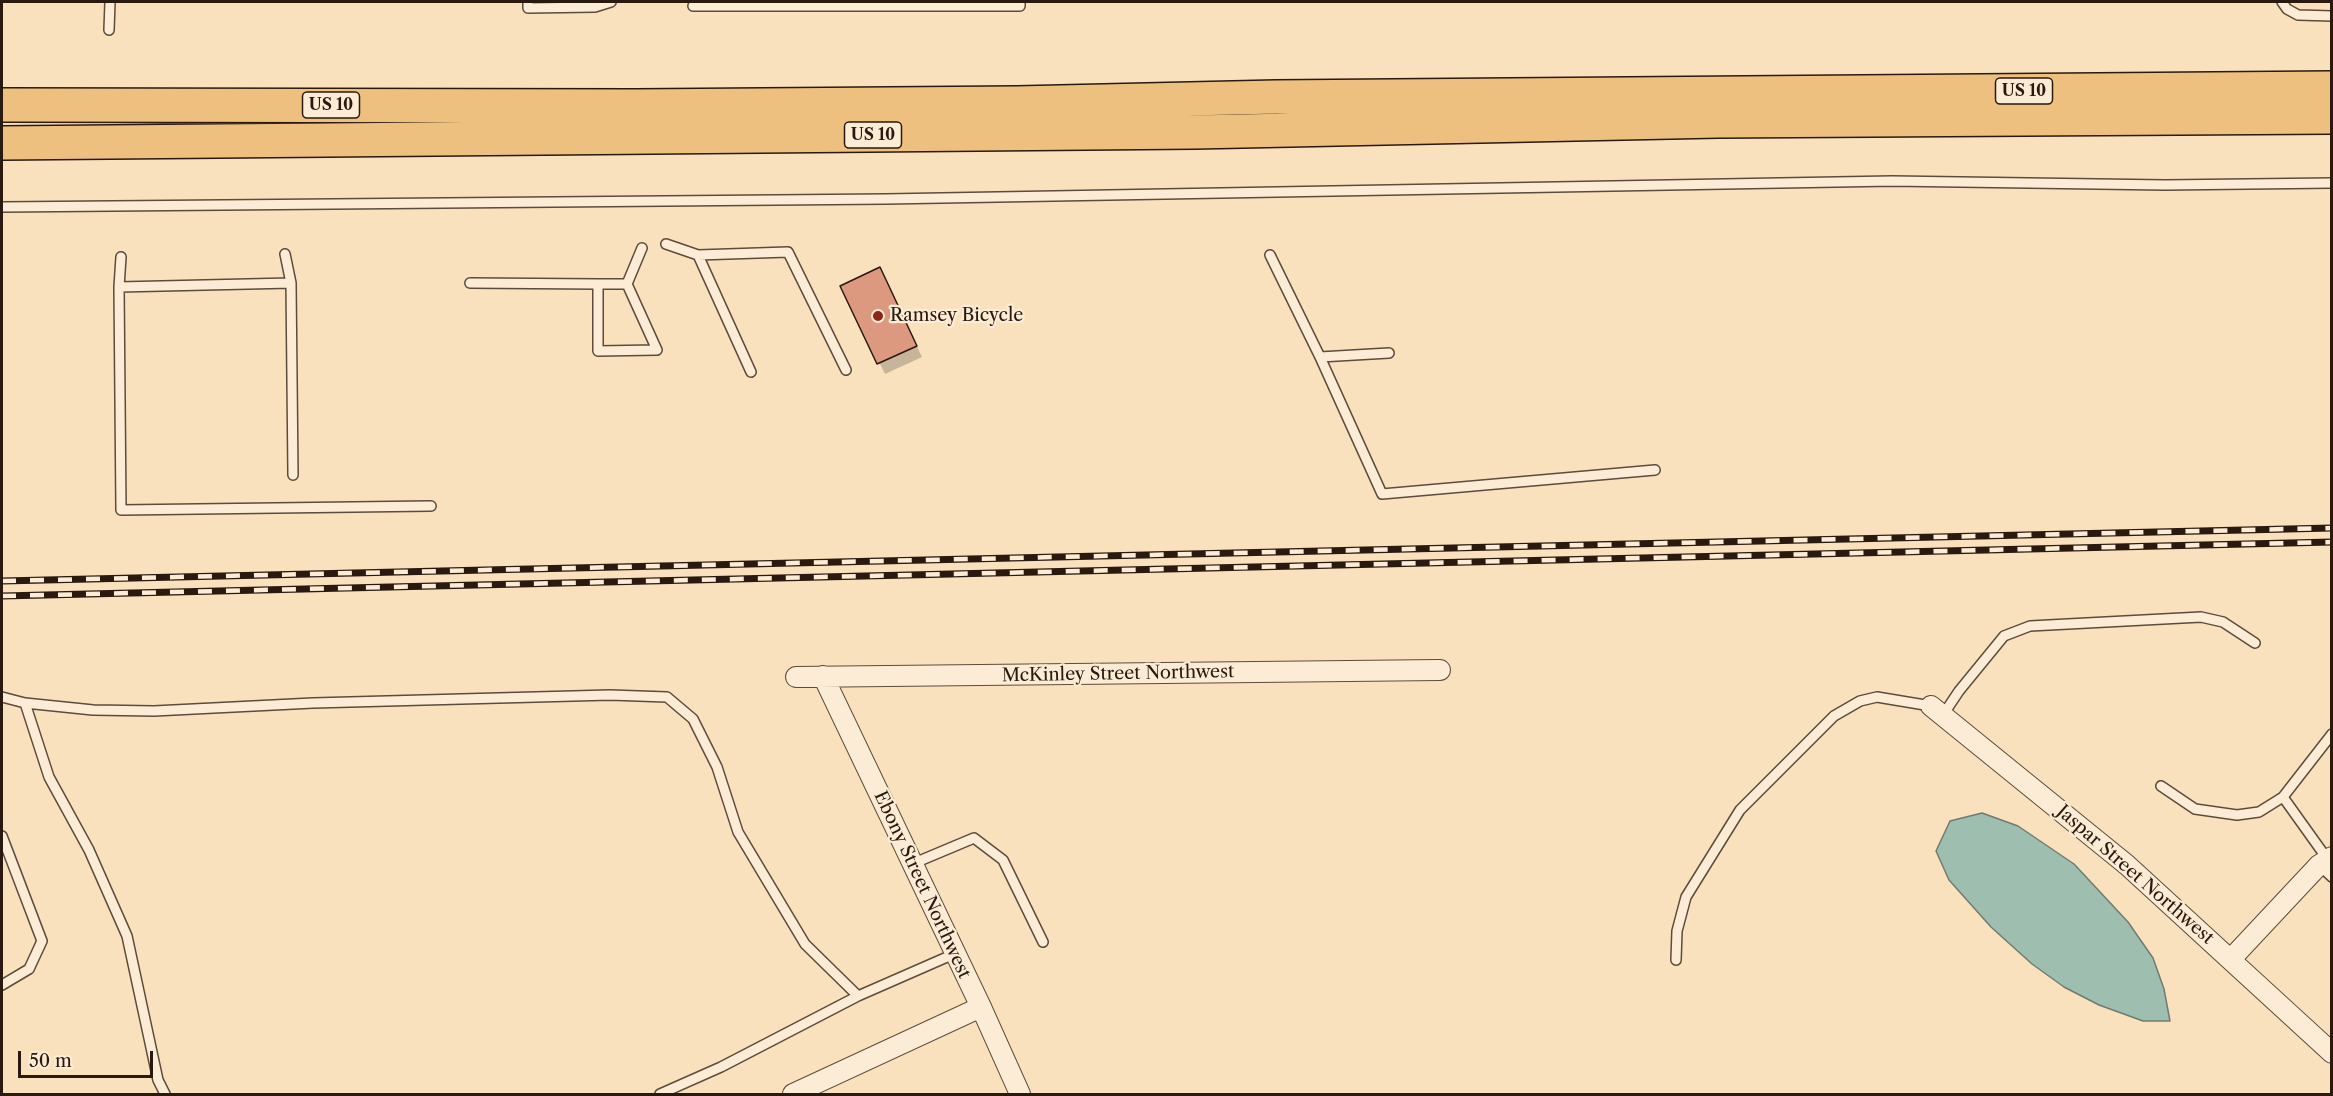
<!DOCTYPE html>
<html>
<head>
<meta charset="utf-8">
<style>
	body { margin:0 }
	#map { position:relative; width:2333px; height:1096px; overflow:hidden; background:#fae1be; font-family:"Libre Caslon Text",serif }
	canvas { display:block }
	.frame { position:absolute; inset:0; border:3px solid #29190f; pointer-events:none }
	.scale { position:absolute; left:18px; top:1051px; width:135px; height:27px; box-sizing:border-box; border:3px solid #29190f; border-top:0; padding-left:8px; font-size:18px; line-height:21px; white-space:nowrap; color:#29190f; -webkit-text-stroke:4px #fcecd5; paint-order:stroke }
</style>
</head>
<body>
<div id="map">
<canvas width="2333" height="1096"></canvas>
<div class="frame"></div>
<div class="scale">50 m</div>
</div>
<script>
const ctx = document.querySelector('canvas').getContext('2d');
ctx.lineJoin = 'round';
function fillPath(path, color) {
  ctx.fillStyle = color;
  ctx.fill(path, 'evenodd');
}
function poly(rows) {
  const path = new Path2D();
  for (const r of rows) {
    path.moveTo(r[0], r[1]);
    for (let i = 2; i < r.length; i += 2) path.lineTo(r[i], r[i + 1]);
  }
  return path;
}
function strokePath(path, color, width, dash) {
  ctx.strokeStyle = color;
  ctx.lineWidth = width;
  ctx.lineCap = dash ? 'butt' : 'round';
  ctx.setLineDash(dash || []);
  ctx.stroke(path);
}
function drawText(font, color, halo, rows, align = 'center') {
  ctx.font = font + ' "Libre Caslon Text",serif';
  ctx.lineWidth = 4.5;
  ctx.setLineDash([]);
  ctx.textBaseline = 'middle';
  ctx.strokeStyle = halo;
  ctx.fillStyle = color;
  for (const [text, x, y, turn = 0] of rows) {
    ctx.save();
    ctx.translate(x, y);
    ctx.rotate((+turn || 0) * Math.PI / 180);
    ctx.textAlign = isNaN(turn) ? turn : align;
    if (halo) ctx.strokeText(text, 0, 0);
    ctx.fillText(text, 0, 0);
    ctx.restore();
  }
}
const water = poly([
	[1982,813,2018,826,2074,864,2128,922,2153,958,2164,989,2170,1021,2143,1021,2099,1005,2064,987,2032,964,1991,927,1949,880,1936,851,1950,821,1982,813]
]);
fillPath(water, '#9ebeaf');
strokePath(water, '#6f7c6f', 1.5);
fillPath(poly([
	[885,279,922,357,885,374,842,286]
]), '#0003');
const building = poly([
	[880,267,917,346,877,364,840,286,880,267]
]);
fillPath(building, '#dc9980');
strokePath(building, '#29190f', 1.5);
const service = poly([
	[528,2,528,8,595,7,611,2],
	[923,2,924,6,1020,6,1020,2],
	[2282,2,2287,9,2298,15,2332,16],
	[693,6,924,6],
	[109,30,110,2],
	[2,207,886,199,1892,181,2165,185,2332,183],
	[666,244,698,255,788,252,846,370],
	[285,254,291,283,293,475],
	[698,255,751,372],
	[1270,255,1320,357,1382,494,1655,470],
	[121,257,119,287,121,510,431,506],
	[470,283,598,284,627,284,657,350,598,351,598,284],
	[627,284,642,248],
	[119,287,291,283],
	[1320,357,1389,353],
	[2,697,25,703,93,710,154,711,313,703,610,695,667,697,693,719,717,767,738,832,805,944,858,996],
	[25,703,49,777,89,850,127,936,158,1080,165,1094],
	[1943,715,1959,691,2004,636,2030,626,2201,617,2223,622,2255,643],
	[2161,786,2195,809,2237,815,2259,812,2283,797],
	[2,836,42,941,29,969,2,985],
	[2328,860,2283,797,2332,734],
	[912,864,974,838,1003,860,1043,942],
	[2319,865,2332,877],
	[1676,960,1677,931,1686,897,1740,810,1834,716,1860,701,1877,697,1931,706],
	[660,1094,721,1067,858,996,954,954]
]);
const minor = poly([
	[823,676,981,1007,1020,1094],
	[796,677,1440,670],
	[1931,706,2127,865,2332,1053],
	[2231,959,2319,865,2332,857],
	[793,1094,981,1007]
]);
const motorway = poly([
	[2,105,636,106,1017,103,1276,97,2332,88],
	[2,143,1195,132,1718,121,2332,117]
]);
strokePath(service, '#5d4b3b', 12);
strokePath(minor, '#5d4b3b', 22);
strokePath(motorway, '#29190f', 36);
strokePath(service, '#fcecd5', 9);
strokePath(minor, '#fcecd5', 20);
strokePath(motorway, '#edc07f', 33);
const rail = poly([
	[2,581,2332,528],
	[2,596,2332,542]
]);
strokePath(rail, '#29190f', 7);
strokePath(rail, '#fcecd5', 4.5, [14]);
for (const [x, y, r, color] of [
	[878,316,6,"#8f2418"]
]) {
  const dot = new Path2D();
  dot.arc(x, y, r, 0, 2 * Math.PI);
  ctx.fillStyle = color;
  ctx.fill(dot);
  strokePath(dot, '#fcecd5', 2);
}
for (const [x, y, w] of [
	[2024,91,57],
	[331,105,57],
	[873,135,57]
]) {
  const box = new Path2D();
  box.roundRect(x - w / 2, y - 13, w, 26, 4.5);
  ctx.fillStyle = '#fcecd5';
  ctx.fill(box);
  strokePath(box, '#29190f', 1.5);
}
drawText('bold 16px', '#29190f', null, [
	["US 10",2024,91],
	["US 10",331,105],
	["US 10",873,135]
]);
drawText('18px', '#29190f', '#fcecd5', [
	["Ramsey Bicycle",890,316]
], 'left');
drawText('18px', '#29190f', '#fcecd5', [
	["McKinley Street Northwest",1118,674,-1],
	["Jaspar Street Northwest",2135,875,41],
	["Ebony Street Northwest",922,885,65]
]);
</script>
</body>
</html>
